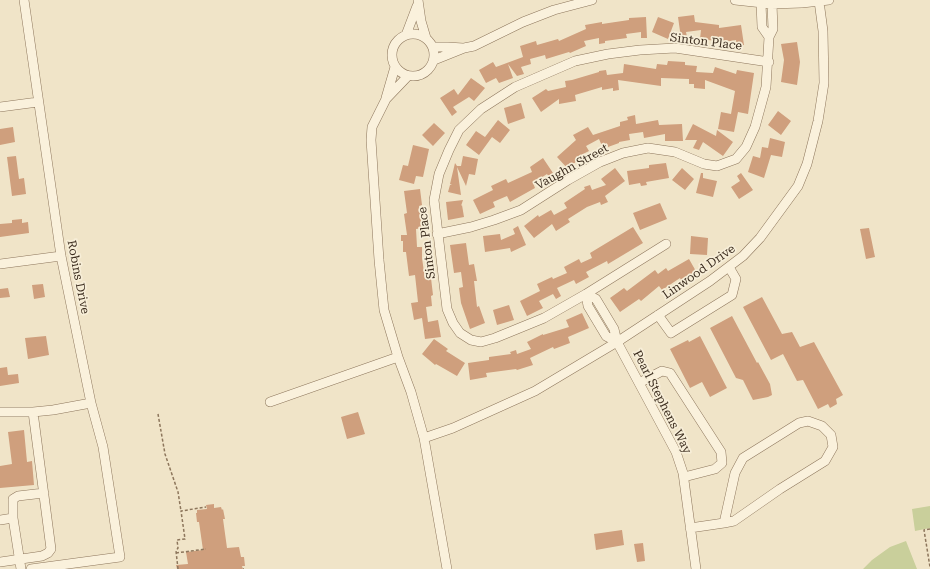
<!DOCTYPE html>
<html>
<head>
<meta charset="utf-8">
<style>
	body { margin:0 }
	canvas { display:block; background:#f0e4c8 }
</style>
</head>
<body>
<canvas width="930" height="569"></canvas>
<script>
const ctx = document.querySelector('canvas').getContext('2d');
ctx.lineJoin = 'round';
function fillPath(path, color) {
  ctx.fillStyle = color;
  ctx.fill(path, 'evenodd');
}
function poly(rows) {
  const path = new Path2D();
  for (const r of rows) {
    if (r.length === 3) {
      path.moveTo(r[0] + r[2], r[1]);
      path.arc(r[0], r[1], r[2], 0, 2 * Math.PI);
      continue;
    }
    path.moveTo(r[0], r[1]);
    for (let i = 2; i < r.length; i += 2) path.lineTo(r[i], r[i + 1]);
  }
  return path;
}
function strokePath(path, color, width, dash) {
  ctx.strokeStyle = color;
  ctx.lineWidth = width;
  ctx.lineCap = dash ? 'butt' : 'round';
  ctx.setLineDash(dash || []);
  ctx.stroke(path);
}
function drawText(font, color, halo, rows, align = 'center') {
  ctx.font = font + ' "Roboto Serif",serif';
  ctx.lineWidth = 3.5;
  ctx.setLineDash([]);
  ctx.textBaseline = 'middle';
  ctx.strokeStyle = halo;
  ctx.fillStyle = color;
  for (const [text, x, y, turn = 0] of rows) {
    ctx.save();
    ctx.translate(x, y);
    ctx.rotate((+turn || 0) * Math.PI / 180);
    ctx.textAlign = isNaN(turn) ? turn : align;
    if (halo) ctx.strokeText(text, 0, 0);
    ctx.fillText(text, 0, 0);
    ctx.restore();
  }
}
fillPath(poly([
	[930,506,930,528,915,531,912,509],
	[906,541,917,569,863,569,872,560,890,547]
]), '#c9cf9b');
fillPath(poly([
	[694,15,695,22,719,25,719,28,741,25,744,45,737,46,736,40,725,42,700,39,701,30,686,32,687,37,681,38,678,17],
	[646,17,647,38,641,38,641,32,626,34,627,38,605,41,605,43,599,44,599,38,584,41,586,46,570,53,569,52,546,59,545,55,530,59,531,64,521,67,524,74,517,76,508,64,513,78,499,83,496,78,486,83,479,70,493,62,496,67,523,57,520,46,536,41,537,45,558,39,559,41,586,29,585,25,602,22,602,24,629,20,629,18],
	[658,17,674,23,668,39,652,32],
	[797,42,800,62,797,85,781,82,784,60,781,44],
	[668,61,685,62,685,65,697,66,696,72,713,73,715,67,736,74,737,70,754,73,748,114,738,112,734,132,718,129,721,112,731,114,735,91,705,80,705,89,694,88,694,84,689,84,689,79,661,78,661,86,618,80,619,90,613,91,613,88,602,90,602,87,575,95,576,101,559,104,559,99,541,112,532,98,546,89,548,91,566,87,565,81,572,80,599,72,599,71,606,70,607,75,623,73,624,64,656,69,657,64,667,65],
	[471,78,485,88,474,101,469,97,453,107,457,112,452,116,440,98,454,89,458,95],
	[521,103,525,118,508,124,504,108],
	[778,111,791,121,781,135,768,125],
	[635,115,636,124,658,120,659,125,682,124,683,141,665,141,665,134,644,138,643,132,629,134,630,140,619,142,619,143,608,147,607,145,602,146,599,139,586,146,589,151,579,156,581,157,568,169,557,157,576,140,573,135,588,127,593,135,620,126,620,122,628,120,627,117],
	[498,120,510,130,500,143,492,137,479,155,466,145,476,131,485,137],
	[434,123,445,133,433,146,422,135],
	[693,124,716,136,717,130,733,142,723,156,703,142,699,150,693,148,697,140,685,140],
	[13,127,15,142,0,145,0,129],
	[770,138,785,142,782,157,771,155,764,178,748,172,753,156,760,158,762,147,768,148],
	[413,145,429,149,423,177,416,176,414,184,399,180,403,165,408,166],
	[16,156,19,179,24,178,26,194,12,196,7,157],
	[463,156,478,159,475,175,469,174,466,186,457,167,461,195,448,192,450,185,452,184,450,184,455,163,457,166,461,166],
	[543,158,555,176,550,179,547,174,533,183,535,188,510,202,507,196,493,202,495,207,480,214,473,200,493,190,491,186,506,179,508,183,532,172,530,167],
	[666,163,669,178,646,182,647,185,641,186,640,183,629,185,627,171,649,168,649,165],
	[615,168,625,181,605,196,608,202,601,205,600,202,587,207,568,219,570,222,556,231,552,224,534,238,524,226,538,215,539,217,551,210,554,215,567,208,564,203,585,189,584,187,590,185,592,190,606,185,601,179],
	[682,168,694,179,685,190,672,180],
	[701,173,703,173,703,178,717,181,713,197,696,193],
	[741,173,753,190,739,199,731,187,740,181,737,176],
	[420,189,422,205,419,206,423,228,416,229,417,247,422,247,422,258,425,279,431,278,433,295,431,296,432,306,426,307,428,322,438,320,441,337,425,339,422,318,414,320,411,303,418,302,415,275,409,276,406,252,403,252,403,241,401,241,401,235,407,235,404,214,407,213,404,191],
	[463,200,461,206,462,205,464,217,448,220,446,202],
	[660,203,667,219,640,230,633,213],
	[22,219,22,223,28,222,29,233,0,237,0,224,12,223,12,220],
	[518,226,526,245,511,252,510,248,485,252,483,236,500,234,501,240,515,234,513,229],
	[633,227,643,243,608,264,607,261,586,272,589,277,576,284,574,280,557,288,561,296,556,299,553,294,539,301,543,308,527,316,520,301,540,291,537,284,552,277,553,279,567,273,564,267,579,259,581,263,592,258,590,253],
	[869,228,875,257,866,259,860,229],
	[691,236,708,238,707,255,690,254],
	[466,243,469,265,474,264,477,281,474,281,477,307,479,306,485,323,470,329,461,303,459,288,463,287,461,272,454,273,450,245],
	[689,259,697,273,682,282,680,278,662,290,659,286,641,301,639,299,620,312,610,298,624,288,627,291,655,270,658,274,666,268,668,271],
	[43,284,45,297,34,299,32,285],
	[8,288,10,297,0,298,0,289],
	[762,297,782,334,792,332,800,347,814,342,843,395,836,399,837,404,830,408,828,404,818,409,803,380,797,381,783,354,771,360,743,307],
	[509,305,514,320,497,325,493,310],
	[582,313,589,328,568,337,570,343,554,349,553,347,530,358,533,365,517,370,516,369,486,373,487,377,470,380,468,363,489,360,489,357,511,354,510,352,516,350,517,354,531,349,527,342,543,334,543,335,569,327,566,320],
	[732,316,757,363,758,362,770,384,772,395,768,397,753,400,743,380,736,378,710,328],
	[46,336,49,355,28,359,25,338],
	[700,336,727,388,710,397,702,382,690,388,670,349,688,340,689,342],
	[434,339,448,349,446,351,465,363,457,376,436,364,435,365,422,354],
	[7,367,8,375,18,374,19,383,0,386,0,368],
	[358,412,365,434,347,439,341,417],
	[24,430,27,462,32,461,34,485,0,488,0,466,12,464,8,432],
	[214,504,214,508,221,507,222,510,223,509,225,519,223,519,227,548,239,547,241,557,244,557,245,566,242,566,243,569,177,569,176,565,188,564,186,552,203,550,199,522,197,522,196,513,197,513,197,510,207,509,206,505],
	[622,530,624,545,596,550,594,534],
	[643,543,645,561,637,562,634,544]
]), '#cf9f7d');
const minor = poly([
	[24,0,61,256,91,403,103,447,120,557,31,569],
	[418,0,421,21,426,38],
	[735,0,772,4,802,3,829,0],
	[761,3,762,27,769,37],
	[413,55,21],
	[406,35,417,6],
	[433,47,448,47,463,48],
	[434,60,464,48,474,46,523,22,554,10,592,0],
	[408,76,386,99,372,127,371,140,379,260,384,310,398,357,411,392,424,438,447,569],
	[386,98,395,67],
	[0,107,38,102],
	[437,234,471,227,494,220,521,210,568,180,600,162,623,153,648,148,675,152,704,164,717,166,736,159,746,147,755,127,766,87,769,37,773,29,772,4],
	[666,244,586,294,544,318,495,338,481,342,471,340,460,333,453,323,447,309,434,200,439,174,449,150,459,130,481,109,515,87,575,61,608,54,640,50,675,48,769,62],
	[0,264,61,256],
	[586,294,596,299,614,329,617,342,676,452,683,473,696,569],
	[586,294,588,306,606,336,617,342],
	[658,315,671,333,732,295,736,279,729,267],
	[639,383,662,371,670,373,721,452,722,463,715,469,684,477],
	[270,402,398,357],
	[0,412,33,412,53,410,91,403],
	[424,438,453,428,535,391,617,342,710,281,743,256,760,238,798,186,807,164,818,121,824,83,823,31,819,1],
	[0,520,13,518],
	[690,528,724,523,734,521,780,489,825,461,833,447,831,435,822,426,808,421,799,423,743,458,735,473,724,523],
	[0,562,42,556,48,553,51,549,33,412],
	[21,569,13,518,13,499,18,496,44,493]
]);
strokePath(minor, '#8d765c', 10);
strokePath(poly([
	[158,414,165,454,178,492,181,511],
	[930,529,924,530,930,567],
	[176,553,206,549],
	[178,569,176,551,178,548,177,540,185,539,181,511,206,507],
	[243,569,244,569]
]), '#8d765c', 1.5, [3, 2]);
strokePath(minor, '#faf1dc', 9);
drawText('12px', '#3d2e20', '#f7eed8', [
	["Sinton Place",706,42,7],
	["Vaughn Street",572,167,-29],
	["Sinton Place",427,243,-97],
	["Linwood Drive",699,272,-35],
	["Robins Drive",78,277,79],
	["Pearl Stephens Way",662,402,63]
]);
</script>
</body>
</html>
